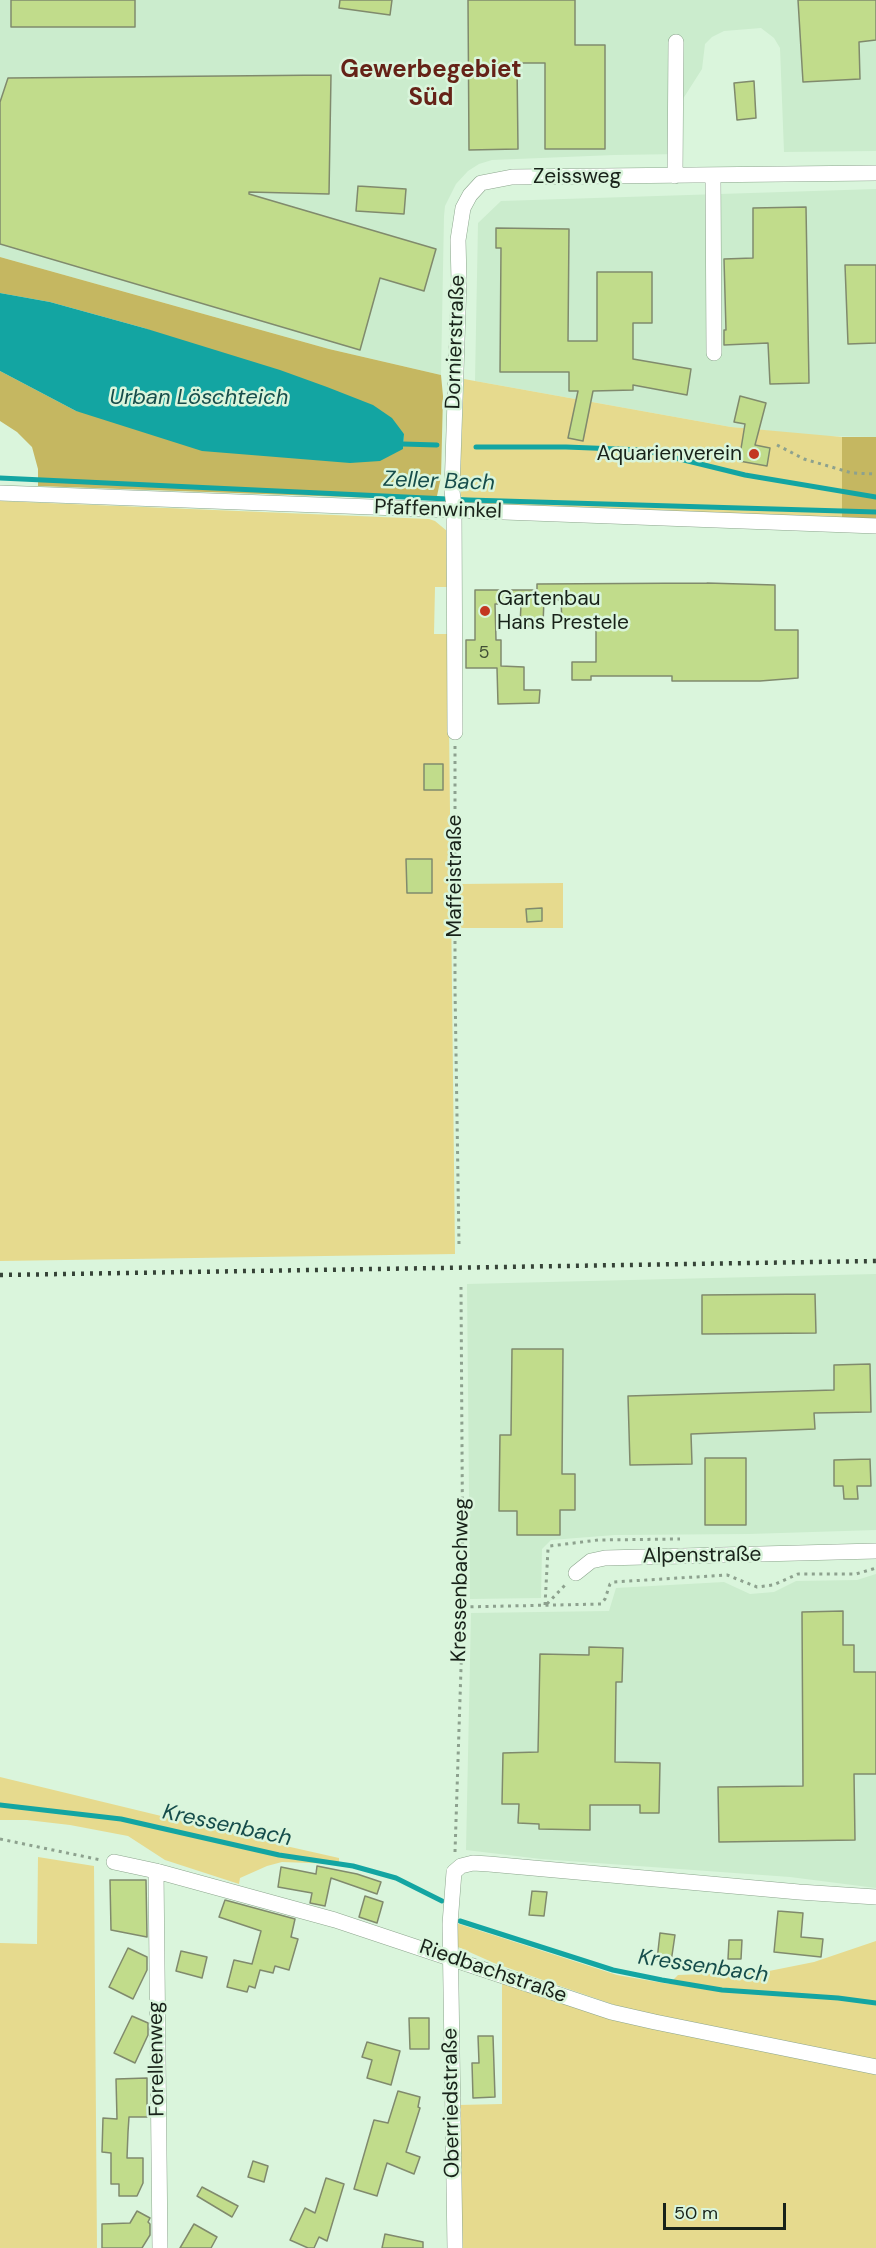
<!DOCTYPE html>
<html>
<head>
<meta charset="utf-8">
<style>
	body { margin:0 }
	#map { position:relative; width:876px; height:2248px; overflow:hidden; background:#daf5dc; font-family:"DM Sans",sans-serif }
	canvas { display:block }
	.scale { position:absolute; left:663px; top:2203px; width:123px; height:27px; box-sizing:border-box; border:3px solid #182219; border-top:0; padding-left:8px; font-size:18px; line-height:21px; white-space:nowrap; color:#182219; -webkit-text-stroke:4px #daf5dc; paint-order:stroke }
</style>
</head>
<body>
<div id="map">
<canvas width="876" height="2248"></canvas>
<div class="scale">50 m</div>
</div>
<script>
const ctx = document.querySelector('canvas').getContext('2d');
ctx.lineJoin = 'round';
function fillPath(path, color) {
  ctx.fillStyle = color;
  ctx.fill(path, 'evenodd');
}
function poly(rows) {
  const path = new Path2D();
  for (const r of rows) {
    path.moveTo(r[0], r[1]);
    for (let i = 2; i < r.length; i += 2) path.lineTo(r[i], r[i + 1]);
  }
  return path;
}
function strokePath(path, color, width, dash) {
  ctx.strokeStyle = color;
  ctx.lineWidth = width;
  ctx.lineCap = dash ? 'butt' : 'round';
  ctx.setLineDash(dash || []);
  ctx.stroke(path);
}
function drawText(font, color, halo, rows, align = 'center') {
  ctx.font = font + ' "DM Sans",sans-serif';
  ctx.lineWidth = 5;
  ctx.setLineDash([]);
  ctx.textBaseline = 'middle';
  ctx.strokeStyle = halo;
  ctx.fillStyle = color;
  for (const [text, x, y, turn = 0] of rows) {
    ctx.save();
    ctx.translate(x, y);
    ctx.rotate((+turn || 0) * Math.PI / 180);
    ctx.textAlign = isNaN(turn) ? turn : align;
    if (halo) ctx.strokeText(text, 0, 0);
    ctx.fillText(text, 0, 0);
    ctx.restore();
  }
}
fillPath(poly([
	[0,0,876,0,876,151,784,152,780,48,774,38,761,28,724,31,712,37,705,44,702,69,681,102,682,154,614,155,492,160,479,164,468,171,456,184,445,206,444,216,441,375,329,349,0,257],
	[876,189,876,437,815,436,731,427,475,381,478,223,501,201],
	[876,1274,876,1530,749,1534,615,1535,551,1540,542,1549,541,1598,470,1599,467,1284],
	[876,1574,876,1888,790,1877,541,1859,466,1850,471,1613,609,1611,616,1588,724,1582,750,1594,774,1592,796,1581,857,1580]
]), '#cbeccd');
fillPath(poly([
	[464,379,731,427,842,437,842,521,474,505,465,501,461,496,460,472],
	[0,501,429,519,435,521,447,531,448,587,435,587,434,634,448,634,455,1254,0,1261],
	[563,883,563,928,459,928,459,884],
	[0,1777,277,1844,339,1858,339,1864,282,1862,267,1866,240,1878,239,1884,165,1860,128,1836,70,1825,27,1820,0,1820],
	[38,1857,94,1866,97,2248,0,2248,0,1943,37,1944],
	[456,1923,617,1975,669,1984,678,1975,764,1972,814,1962,876,1941,876,2060,626,2009,494,1963,458,1947,455,1943],
	[502,1981,876,2072,876,2248,460,2248,458,2105,502,2104]
]), '#e6da8e');
fillPath(poly([
	[0,257,329,349,441,375,443,396,441,477,437,496,431,500,38,486,38,469,32,447,17,432,0,421,0,371,76,411,403,449,404,434,144,328,50,302,0,293],
	[842,437,876,437,876,522,842,521]
]), '#c5b761');
fillPath(poly([
	[0,293,50,302,144,328,280,370,327,387,373,405,392,418,404,434,403,449,380,461,350,463,202,451,76,411,0,371]
]), '#13a5a2');
strokePath(poly([
	[403,444,437,445],
	[476,447,566,447,643,450,745,475,876,497],
	[0,478,469,500,876,512],
	[0,1805,121,1819,279,1855,353,1866,396,1878,442,1901],
	[460,1921,613,1970,662,1980,722,1990,838,1998,876,2003]
]), '#13a5a2', 5);
const building = poly([
	[11,0,135,0,135,27,11,27,11,0],
	[340,0,392,0,390,15,339,8,340,0],
	[468,0,575,0,575,45,605,45,605,149,545,149,545,63,517,63,518,149,469,150,468,0],
	[798,0,876,0,876,40,859,42,860,79,803,82,798,0],
	[331,75,329,194,249,192,249,194,436,249,424,291,380,278,360,350,0,244,0,102,8,78,331,75],
	[754,81,756,118,737,120,734,83,754,81],
	[358,186,406,189,404,214,356,211,358,186],
	[806,207,809,383,770,384,768,343,724,345,724,330,726,330,724,259,753,258,753,208,806,207],
	[496,228,569,229,568,341,597,341,597,272,652,272,652,323,633,323,633,359,691,369,687,395,633,385,633,390,593,391,583,441,568,438,578,391,569,391,569,372,500,372,501,248,496,248,496,228],
	[845,265,876,265,876,343,848,344,845,265],
	[740,396,766,403,755,445,770,448,767,466,739,461,745,424,734,422,740,396],
	[707,583,775,585,775,630,798,630,798,678,760,681,672,681,672,676,591,676,591,680,572,680,572,662,596,662,596,624,562,624,561,600,544,600,543,624,536,624,536,626,520,626,521,604,495,604,496,640,501,640,501,666,524,667,524,690,540,690,539,703,498,704,497,668,466,668,466,640,475,640,475,590,537,590,537,584,707,583],
	[424,764,443,764,443,790,424,790,424,764],
	[406,859,432,859,432,893,407,893,406,859],
	[542,908,542,921,527,922,526,909,542,908],
	[815,1294,816,1333,702,1334,702,1295,815,1294],
	[512,1349,563,1349,562,1474,575,1474,575,1510,560,1510,560,1535,517,1535,517,1511,499,1511,500,1435,511,1435,512,1349],
	[870,1364,871,1412,814,1413,815,1429,691,1434,692,1464,630,1465,628,1396,834,1390,834,1365,870,1364],
	[705,1458,746,1458,746,1525,705,1525,705,1458],
	[870,1459,871,1486,857,1486,858,1499,844,1499,843,1486,834,1486,834,1460,870,1459],
	[843,1611,843,1645,854,1645,854,1672,876,1672,876,1774,854,1774,855,1840,719,1842,718,1787,803,1786,802,1612,843,1611],
	[589,1647,623,1648,622,1682,616,1682,615,1762,660,1763,659,1813,640,1813,640,1805,590,1805,590,1830,539,1829,539,1824,518,1823,519,1804,502,1804,503,1753,538,1752,540,1654,589,1655,589,1647],
	[317,1866,357,1874,381,1882,377,1894,331,1878,325,1906,310,1903,312,1893,278,1887,281,1867,316,1874,317,1866],
	[110,1880,146,1880,147,1937,111,1930,110,1880],
	[532,1891,547,1892,544,1916,529,1915,532,1891],
	[365,1896,383,1902,377,1923,359,1917,365,1896],
	[225,1900,295,1919,291,1937,298,1939,289,1970,275,1966,273,1973,260,1970,255,1988,249,1986,247,1992,227,1987,234,1960,252,1964,261,1931,219,1917,225,1900],
	[778,1911,803,1913,801,1937,823,1939,821,1957,774,1952,778,1911],
	[660,1933,675,1935,671,1962,657,1960,660,1933],
	[729,1940,742,1940,741,1959,728,1959,729,1940],
	[128,1948,147,1957,147,1970,133,1999,109,1987,128,1948],
	[181,1951,207,1957,202,1978,176,1971,181,1951],
	[132,2016,148,2023,148,2035,135,2063,114,2053,132,2016],
	[409,2018,429,2018,429,2049,410,2049,409,2018],
	[478,2036,493,2036,495,2097,473,2098,472,2063,479,2063,478,2036],
	[367,2042,400,2051,391,2085,367,2078,372,2060,362,2057,367,2042],
	[147,2078,147,2117,129,2117,128,2132,127,2158,143,2158,143,2183,137,2196,119,2196,119,2184,111,2184,111,2153,102,2152,103,2118,117,2119,116,2079,147,2078],
	[398,2091,420,2097,418,2107,420,2108,406,2152,420,2157,414,2174,387,2163,377,2196,354,2189,374,2120,388,2123,398,2091],
	[253,2161,268,2166,264,2182,248,2177,253,2161],
	[326,2178,344,2184,327,2241,319,2237,314,2248,308,2248,290,2240,305,2208,315,2213,326,2178],
	[202,2187,238,2206,232,2217,197,2196,202,2187],
	[137,2211,150,2218,148,2222,150,2224,150,2235,142,2248,102,2248,102,2224,130,2223,137,2211],
	[194,2224,217,2237,211,2248,180,2248,194,2224],
	[385,2234,423,2242,423,2248,382,2248,385,2234]
]);
fillPath(building, '#c1dc8b');
strokePath(building, '#808a6d', 1.5);
const street = poly([
	[675,176,676,42],
	[713,176,714,353],
	[0,493,876,526],
	[455,732,454,506,452,491,459,280,458,240,463,208,470,195,481,183,512,177,876,173],
	[576,1573,591,1561,605,1558,876,1551],
	[114,1862,156,1871,335,1920,611,2012,655,2022,876,2067],
	[156,1871,160,2248],
	[455,2248,450,1924,454,1872,461,1866,473,1863,489,1864,799,1892,876,1897]
]);
strokePath(street, '#8ca58d', 16);
strokePath(poly([
	[777,445,804,459,852,473,876,474],
	[455,746,455,988,459,1245],
	[547,1604,567,1583],
	[545,1605,548,1549,550,1546,598,1540,680,1539],
	[463,1607,601,1604,605,1599,610,1584,614,1582,727,1575,757,1587,773,1585,798,1574,856,1574,876,1568],
	[0,1839,101,1860],
	[455,1852,463,1607,461,1287]
]), '#8da18e', 3, [3, 4.5]);
strokePath(street, '#fff', 15);
strokePath(poly([
	[0,1275,876,1261]
]), '#364337', 4.5, [3, 6]);
for (const [x, y, r, color] of [
	[754,454,6,"#c33721"],
	[485,611,6,"#c33721"]
]) {
  const dot = new Path2D();
  dot.arc(x, y, r, 0, 2 * Math.PI);
  ctx.fillStyle = color;
  ctx.fill(dot);
  strokePath(dot, '#daf5dc', 2);
}
drawText('18px', '#425036', null, [
	["5",484,653]
]);
drawText('21px', '#182219', '#daf5dc', [
	["Zeissweg",577,177],
	["Dornierstraße",456,342,-88],
	["Pfaffenwinkel",438,510,2],
	["Maffeistraße",455,876,-90],
	["Alpenstraße",702,1556,-1],
	["Kressenbachweg",461,1580,-89],
	["Riedbachstraße",493,1972,19],
	["Forellenweg",157,2059,-91],
	["Oberriedstraße",452,2103,-91]
]);
drawText('21px', '#182219', '#daf5dc', [
	["Aquarienverein",742,454],
	["Gartenbau",497,599,"left"],
	["Hans Prestele",497,623,"left"]
], 'right');
drawText('italic 22px', '#164d4b', '#daf5dc', [
	["Urban Löschteich",199,398],
	["Zeller Bach",439,482,2],
	["Kressenbach",227,1826,12],
	["Kressenbach",703,1967,8]
]);
drawText('bold 24px', '#652217', '#daf5dc', [
	["Gewerbegebiet",431,71],
	["Süd",431,99]
]);
</script>
</body>
</html>
